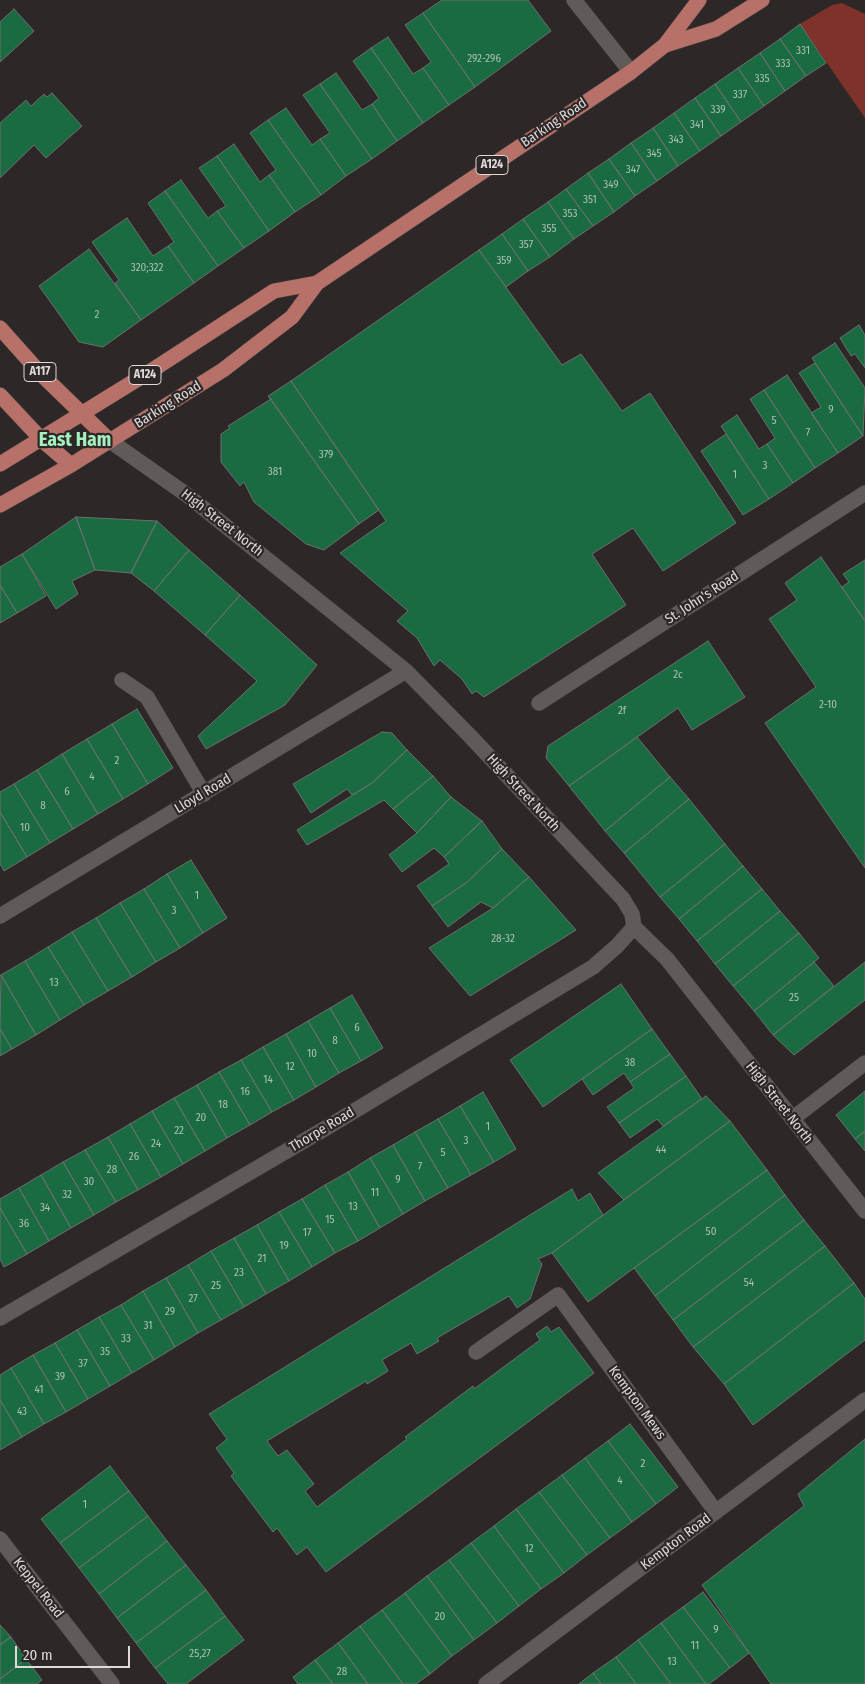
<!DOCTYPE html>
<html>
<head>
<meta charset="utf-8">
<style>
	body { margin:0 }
	#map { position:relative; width:865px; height:1684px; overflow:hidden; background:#2d2727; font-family:"Fira Sans Condensed",sans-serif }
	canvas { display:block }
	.scale { position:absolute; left:15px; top:1646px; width:115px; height:22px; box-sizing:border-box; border:2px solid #dedbda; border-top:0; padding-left:6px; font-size:15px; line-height:18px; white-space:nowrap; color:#dedbda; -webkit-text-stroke:4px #2d2727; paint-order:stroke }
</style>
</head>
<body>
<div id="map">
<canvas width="865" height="1684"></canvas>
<div class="scale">20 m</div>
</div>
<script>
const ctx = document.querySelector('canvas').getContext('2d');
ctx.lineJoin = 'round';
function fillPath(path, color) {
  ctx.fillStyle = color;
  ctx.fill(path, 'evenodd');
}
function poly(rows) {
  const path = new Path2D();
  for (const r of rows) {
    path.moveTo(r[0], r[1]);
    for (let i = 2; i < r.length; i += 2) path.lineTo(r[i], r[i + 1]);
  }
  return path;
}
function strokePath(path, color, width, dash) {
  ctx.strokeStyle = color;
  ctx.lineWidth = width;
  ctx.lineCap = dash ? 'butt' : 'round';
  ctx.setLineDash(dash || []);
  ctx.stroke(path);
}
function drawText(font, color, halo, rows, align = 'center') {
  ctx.font = font + ' "Fira Sans Condensed",sans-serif';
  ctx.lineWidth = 4.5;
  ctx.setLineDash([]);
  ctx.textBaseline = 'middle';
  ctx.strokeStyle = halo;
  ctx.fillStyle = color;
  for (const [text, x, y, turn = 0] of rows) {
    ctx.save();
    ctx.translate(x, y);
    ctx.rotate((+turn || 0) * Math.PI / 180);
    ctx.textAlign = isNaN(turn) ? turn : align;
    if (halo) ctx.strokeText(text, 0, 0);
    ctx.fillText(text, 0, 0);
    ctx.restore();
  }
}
fillPath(poly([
	[842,3,865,14,865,118,800,24,832,5]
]), '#7e322a');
const building = poly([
	[442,0,528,0,551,31,475,87,423,13,442,0],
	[14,9,34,31,0,62,0,22,14,9],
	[423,13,475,87,449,105,423,68,431,62,405,25,423,13],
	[800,24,826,63,806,76,780,39,800,24],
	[388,37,413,74,423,68,449,105,423,123,371,48,388,37],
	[780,39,806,76,785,91,760,53,780,39],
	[371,48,423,123,397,141,372,104,379,98,353,61,371,48],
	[760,53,785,91,764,106,738,68,760,53],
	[738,68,764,106,741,122,715,84,738,68],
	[336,73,362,110,372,104,397,141,372,159,320,84,336,73],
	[320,84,372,159,346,176,320,139,330,133,303,95,320,84],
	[715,84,741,122,721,136,695,98,715,84],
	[52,93,82,126,46,158,34,145,0,178,0,123,26,100,31,106,44,94,47,97,52,93],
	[695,98,721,136,700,151,674,113,695,98],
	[286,108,312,145,320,139,346,176,321,195,268,120,286,108],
	[674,113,700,151,678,166,653,128,674,113],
	[268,120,321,195,295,212,269,175,276,170,250,133,268,120],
	[653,128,678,166,657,181,631,143,653,128],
	[631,143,657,181,635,196,609,159,631,143],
	[234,144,260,182,269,175,295,212,269,231,217,156,234,144],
	[217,156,269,231,244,248,217,211,226,206,199,168,217,156],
	[609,159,635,196,614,212,588,173,609,159],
	[588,173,614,212,593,226,566,189,588,173],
	[181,180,208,218,217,211,244,248,218,266,165,191,181,180],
	[566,189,593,226,574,239,548,202,566,189],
	[165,191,218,266,194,283,168,246,174,242,148,203,165,191],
	[548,202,574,239,550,257,523,219,548,202],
	[127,218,153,256,168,246,194,283,141,320,115,283,119,280,92,242,127,218],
	[523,219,550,257,528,271,502,234,523,219],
	[502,234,528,271,506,287,479,250,502,234],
	[89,249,141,320,103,347,79,342,39,286,89,249],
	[479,250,562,365,581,354,622,411,650,393,736,523,663,571,633,528,592,554,626,605,484,697,476,691,472,694,462,679,440,660,434,666,417,638,397,621,408,611,340,553,386,521,291,381,479,250],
	[859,325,865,335,865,368,855,354,851,356,840,338,859,325],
	[835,343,865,388,863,436,812,358,835,343],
	[815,363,863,436,838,453,811,413,821,407,799,373,815,363],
	[787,375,838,453,815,468,764,390,787,375],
	[291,381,379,510,359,524,268,396,291,381],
	[764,390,815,468,793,483,767,444,775,438,750,399,764,390],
	[271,399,359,524,324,550,306,544,254,502,244,482,240,486,221,462,221,434,230,428,228,426,271,399],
	[737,415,759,449,767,444,793,483,769,499,721,426,737,415],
	[726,434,769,499,743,515,701,451,726,434],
	[76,517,157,521,131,573,95,570,76,517],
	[76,517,95,570,72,581,78,594,56,609,22,554,76,517],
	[157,521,189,550,154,591,131,573,157,521],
	[189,550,240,595,205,635,154,591,189,550],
	[22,554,46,596,17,613,0,585,0,567,22,554],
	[821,557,865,621,865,868,765,723,816,687,769,619,797,600,785,583,821,557],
	[865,560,865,621,842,587,849,582,843,574,865,560],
	[0,585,17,613,0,623,0,585],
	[240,595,317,665,285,705,206,749,198,736,257,681,205,635,240,595],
	[708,641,745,697,692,730,678,708,569,786,546,758,548,746,708,641],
	[137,709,173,768,148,784,112,724,137,709],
	[112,724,148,784,123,799,87,739,112,724],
	[382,732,392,733,407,750,372,783,352,795,347,789,311,813,293,784,382,732],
	[637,737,670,777,605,831,569,786,637,737],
	[87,739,123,799,98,814,62,754,87,739],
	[407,750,433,776,393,809,384,800,307,845,297,830,372,783,407,750],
	[62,754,98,814,73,829,37,770,62,754],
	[37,770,73,829,50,843,14,784,37,770],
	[433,776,451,797,417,833,393,809,433,776],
	[670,777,689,799,624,853,605,831,670,777],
	[14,784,50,843,27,857,0,812,0,792,14,784],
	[451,797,482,821,444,857,434,848,402,872,389,855,417,833,451,797],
	[689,799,725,844,660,897,624,853,689,799],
	[0,812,27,857,4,871,0,864,0,812],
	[482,821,502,849,466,883,432,906,417,886,449,864,444,857,482,821],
	[725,844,743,866,679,919,660,897,725,844],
	[502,849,529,877,493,908,481,902,448,927,432,906,466,883,502,849],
	[191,860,227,918,203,933,167,874,191,860],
	[743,866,762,889,697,941,679,919,743,866],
	[167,874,203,933,180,948,144,889,167,874],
	[529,877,576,930,470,996,429,948,493,908,529,877],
	[144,889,180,948,156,962,120,903,144,889],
	[762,889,780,911,715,964,697,941,762,889],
	[120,903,156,962,132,977,96,918,120,903],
	[780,911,799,933,733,986,715,964,780,911],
	[96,918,132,977,108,991,72,932,96,918],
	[72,932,108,991,84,1005,48,947,72,932],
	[799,933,819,958,754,1011,733,986,799,933],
	[48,947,84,1005,60,1020,25,961,48,947],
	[25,961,60,1020,36,1035,1,975,25,961],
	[814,962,834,986,773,1035,754,1011,814,962],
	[865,962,865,1000,794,1055,773,1035,865,962],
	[1,975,36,1035,12,1049,0,1029,1,975],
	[621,984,652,1029,543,1107,510,1060,621,984],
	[352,995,383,1048,361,1061,330,1008,352,995],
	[330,1008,361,1061,339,1073,308,1021,330,1008],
	[308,1021,339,1073,316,1087,286,1034,308,1021],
	[0,1029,12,1049,0,1056,0,1029],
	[652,1029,670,1054,630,1082,624,1073,593,1095,582,1079,652,1029],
	[286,1034,316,1087,294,1100,263,1047,286,1034],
	[263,1047,294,1100,272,1112,241,1060,263,1047],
	[670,1054,686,1076,619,1123,607,1107,634,1088,630,1082,670,1054],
	[241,1060,272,1112,250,1125,219,1072,241,1060],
	[219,1072,250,1125,227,1138,197,1085,219,1072],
	[686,1076,702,1099,663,1126,657,1119,630,1138,619,1123,686,1076],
	[197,1085,227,1138,205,1151,174,1098,197,1085],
	[865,1091,865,1131,855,1139,836,1115,865,1091],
	[483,1092,516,1149,494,1162,460,1106,483,1092],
	[706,1096,730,1121,624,1200,598,1173,706,1096],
	[174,1098,205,1151,183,1164,152,1111,174,1098],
	[460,1106,494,1162,471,1175,438,1119,460,1106],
	[152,1111,183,1164,161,1177,130,1124,152,1111],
	[438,1119,471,1175,448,1188,415,1132,438,1119],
	[730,1121,767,1170,588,1302,552,1253,730,1121],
	[130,1124,161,1177,138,1190,108,1137,130,1124],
	[865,1131,865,1151,855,1139,865,1131],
	[415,1132,448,1188,425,1201,393,1145,415,1132],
	[108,1137,138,1190,116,1202,85,1150,108,1137],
	[393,1145,425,1201,403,1214,370,1158,393,1145],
	[85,1150,116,1202,94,1215,63,1162,85,1150],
	[370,1158,403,1214,380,1228,348,1172,370,1158],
	[63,1162,94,1215,71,1228,41,1175,63,1162],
	[767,1170,785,1195,655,1296,634,1268,767,1170],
	[348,1172,380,1228,358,1241,325,1185,348,1172],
	[41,1175,71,1228,49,1241,19,1188,41,1175],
	[325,1185,358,1241,335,1253,302,1199,325,1185],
	[19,1188,49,1241,27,1254,0,1208,0,1199,19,1188],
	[572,1189,578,1201,590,1193,603,1215,552,1253,538,1259,542,1264,530,1299,517,1308,509,1296,437,1338,439,1341,417,1354,411,1343,382,1360,388,1371,367,1384,366,1381,267,1441,278,1456,287,1450,314,1484,305,1491,317,1507,407,1439,405,1437,473,1386,474,1389,540,1340,536,1334,547,1326,551,1332,559,1327,594,1373,326,1572,307,1547,297,1555,277,1528,273,1532,231,1476,234,1473,216,1448,227,1439,209,1414,572,1189],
	[785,1195,804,1220,673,1320,655,1296,785,1195],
	[302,1199,335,1253,312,1267,279,1212,302,1199],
	[0,1208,27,1254,4,1267,0,1259,0,1208],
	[279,1212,312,1267,289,1281,257,1225,279,1212],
	[804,1220,825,1246,693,1347,673,1320,804,1220],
	[257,1225,289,1281,266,1294,234,1238,257,1225],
	[234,1238,266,1294,244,1307,211,1251,234,1238],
	[825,1246,854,1283,724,1384,693,1347,825,1246],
	[211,1251,244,1307,221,1320,188,1265,211,1251],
	[188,1265,221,1320,198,1333,166,1278,188,1265],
	[166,1278,198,1333,175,1347,143,1291,166,1278],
	[854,1283,865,1299,865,1340,753,1425,724,1384,854,1283],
	[143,1291,175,1347,154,1360,121,1305,143,1291],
	[121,1305,154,1360,132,1373,99,1317,121,1305],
	[99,1317,132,1373,110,1386,77,1330,99,1317],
	[77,1330,110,1386,88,1399,55,1343,77,1330],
	[55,1343,88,1399,66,1412,33,1355,55,1343],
	[33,1355,66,1412,44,1424,11,1368,33,1355],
	[11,1368,44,1424,22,1437,0,1400,0,1375,11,1368],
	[0,1400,22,1437,0,1450,0,1400],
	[630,1424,678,1487,656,1504,608,1441,630,1424],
	[865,1439,865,1684,771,1684,702,1585,804,1506,798,1494,865,1439],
	[608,1441,656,1504,632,1522,585,1458,608,1441],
	[585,1458,632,1522,610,1538,562,1475,585,1458],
	[110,1466,129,1491,60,1543,41,1519,110,1466],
	[562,1475,610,1538,587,1555,539,1492,562,1475],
	[129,1491,148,1516,79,1568,60,1543,129,1491],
	[539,1492,587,1555,564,1573,516,1509,539,1492],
	[516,1509,564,1573,541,1589,494,1526,516,1509],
	[148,1516,167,1541,99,1594,79,1568,148,1516],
	[494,1526,541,1589,519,1606,471,1543,494,1526],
	[167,1541,186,1565,117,1618,99,1594,167,1541],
	[471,1543,519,1606,497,1623,449,1560,471,1543],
	[449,1560,497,1623,474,1640,427,1576,449,1560],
	[186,1565,206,1590,136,1643,117,1618,186,1565],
	[427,1576,474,1640,452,1656,405,1593,427,1576],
	[206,1590,225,1616,155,1668,136,1643,206,1590],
	[703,1592,749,1653,730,1668,683,1607,703,1592],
	[405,1593,452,1656,430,1674,382,1610,405,1593],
	[683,1607,730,1668,709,1684,706,1684,661,1623,683,1607],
	[382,1610,430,1674,416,1684,403,1684,360,1626,382,1610],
	[225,1616,244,1640,186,1684,168,1684,155,1668,225,1616],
	[661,1623,706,1684,671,1684,638,1640,661,1623],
	[0,1625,11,1637,0,1645,0,1625],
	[360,1626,403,1684,368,1684,338,1643,360,1626],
	[11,1637,26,1659,0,1679,0,1645,11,1637],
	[638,1640,671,1684,636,1684,616,1657,638,1640],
	[338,1643,368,1684,333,1684,315,1660,338,1643],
	[616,1657,636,1684,601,1684,593,1673,616,1657],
	[26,1659,42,1680,37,1684,0,1684,0,1679,26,1659],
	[315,1660,333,1684,298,1684,293,1677,315,1660],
	[593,1673,601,1684,579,1684,593,1673]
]);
fillPath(building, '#1a6b41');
strokePath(building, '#6c706d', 1);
const minor = poly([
	[574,0,631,72],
	[110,441,187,495,406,671,470,736,623,899,632,914,634,927,667,959,865,1211],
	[122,680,147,697,204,794],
	[539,703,865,493],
	[0,916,406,671],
	[792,1119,865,1063],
	[0,1318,326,1128,593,967,617,946,634,927],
	[476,1352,558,1295,716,1512],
	[0,1539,112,1684],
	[486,1684,865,1400]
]);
const major = poly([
	[665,45,716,29,762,0],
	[0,328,41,374,110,441],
	[0,395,42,440,71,465],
	[0,464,154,369,274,291,317,283],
	[0,505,71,465,223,370,292,317,317,283,631,72,665,45,699,0]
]);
strokePath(minor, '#494544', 16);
strokePath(major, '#494544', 16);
strokePath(minor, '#605a59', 15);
strokePath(major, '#b87168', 15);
drawText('11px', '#adbfb4', null, [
	["331",803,51],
	["292-296",484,59],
	["333",783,64],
	["335",762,79],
	["337",740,95],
	["339",718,110],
	["341",697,125],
	["343",676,140],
	["345",654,154],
	["347",633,170],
	["349",611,185],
	["351",590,200],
	["353",570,214],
	["355",549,229],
	["357",526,245],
	["359",504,261],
	["320;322",147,268],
	["2",97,315],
	["9",831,410],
	["5",774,421],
	["7",808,433],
	["379",326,455],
	["3",765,466],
	["381",275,472],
	["1",735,475],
	["2c",678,675],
	["2-10",828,705],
	["2f",622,711],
	["2",117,761],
	["4",92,777],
	["6",67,792],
	["8",43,806],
	["10",25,828],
	["1",197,896],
	["3",174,911],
	["28-32",503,939],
	["13",54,983],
	["25",794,998],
	["6",357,1028],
	["8",335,1041],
	["10",312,1054],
	["38",630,1063],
	["12",290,1067],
	["14",268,1080],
	["16",245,1092],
	["18",223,1105],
	["20",201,1118],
	["1",488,1127],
	["22",179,1131],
	["3",466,1141],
	["24",156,1144],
	["44",661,1150],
	["5",443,1153],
	["26",134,1157],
	["7",420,1167],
	["28",112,1170],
	["9",398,1180],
	["30",89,1182],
	["11",375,1193],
	["32",67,1195],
	["13",353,1207],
	["34",45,1208],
	["15",330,1220],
	["36",24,1224],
	["50",711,1232],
	["17",307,1233],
	["19",284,1246],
	["21",262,1259],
	["23",239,1273],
	["54",749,1283],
	["25",216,1286],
	["27",193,1299],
	["29",170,1312],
	["31",148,1326],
	["33",126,1339],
	["35",105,1352],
	["37",83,1364],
	["39",60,1377],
	["41",39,1390],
	["43",22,1412],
	["2",643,1464],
	["4",620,1481],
	["1",85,1505],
	["12",529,1549],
	["20",440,1617],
	["9",716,1630],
	["11",695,1646],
	["25,27",200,1654],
	["13",672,1662],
	["28",342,1672]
]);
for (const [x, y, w] of [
	[492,165,32],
	[40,372,32],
	[145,375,32]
]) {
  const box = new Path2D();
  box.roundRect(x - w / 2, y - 9.5, w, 19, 4);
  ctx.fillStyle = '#2d2727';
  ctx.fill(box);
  strokePath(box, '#dedbda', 1);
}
drawText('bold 12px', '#dedbda', null, [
	["A124",492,165],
	["A117",40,372],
	["A124",145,375]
]);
drawText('14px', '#dedbda', '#2d2727', [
	["Barking Road",554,123,-34],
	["Barking Road",168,405,-32],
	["High Street North",222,523,38],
	["St. John's Road",702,598,-33],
	["High Street North",523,793,47],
	["Lloyd Road",203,794,-31],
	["High Street North",779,1103,52],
	["Thorpe Road",322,1130,-31],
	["Kempton Mews",637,1403,54],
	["Kempton Road",676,1542,-37],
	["Keppel Road",38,1588,52]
]);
drawText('bold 19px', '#a5f0bf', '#2d2727', [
	["East Ham",75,441]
]);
</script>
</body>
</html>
